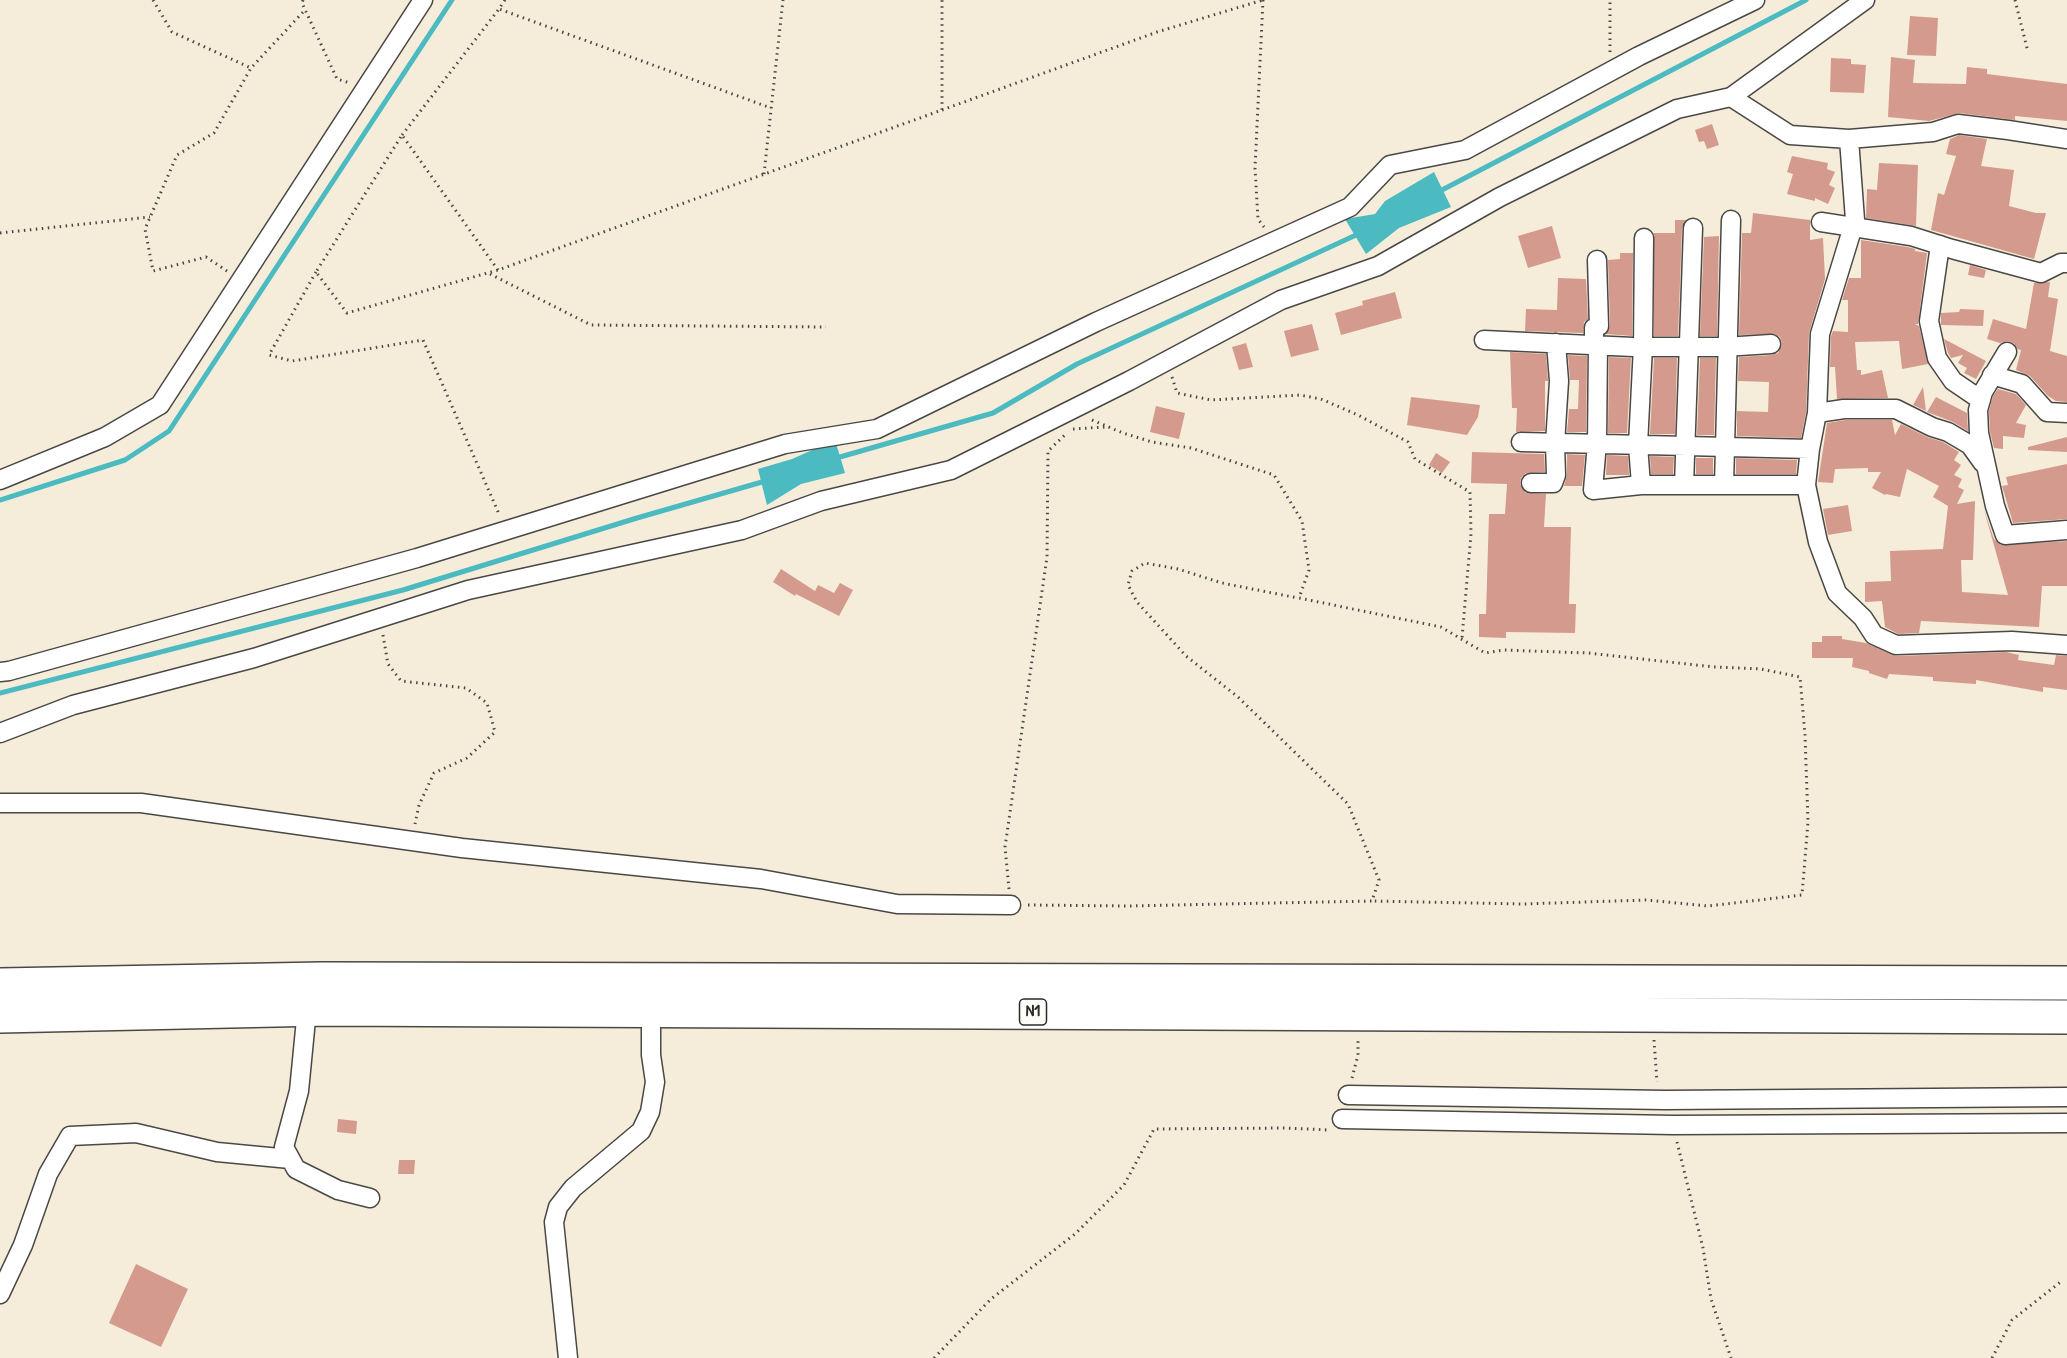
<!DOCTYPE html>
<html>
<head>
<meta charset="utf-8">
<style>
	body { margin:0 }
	canvas { display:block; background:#f5edd9 }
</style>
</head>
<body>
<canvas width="2067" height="1358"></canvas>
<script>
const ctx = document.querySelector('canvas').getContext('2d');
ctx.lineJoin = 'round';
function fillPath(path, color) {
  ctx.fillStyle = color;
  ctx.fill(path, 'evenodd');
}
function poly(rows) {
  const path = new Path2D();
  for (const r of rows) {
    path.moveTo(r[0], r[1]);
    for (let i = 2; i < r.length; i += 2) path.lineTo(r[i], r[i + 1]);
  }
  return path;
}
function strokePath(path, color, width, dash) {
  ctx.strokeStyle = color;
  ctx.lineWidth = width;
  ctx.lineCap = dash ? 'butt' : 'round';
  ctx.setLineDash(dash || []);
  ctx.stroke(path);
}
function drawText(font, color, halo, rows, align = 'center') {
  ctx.font = font + ' "Patrick Hand",sans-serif';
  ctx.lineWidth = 4.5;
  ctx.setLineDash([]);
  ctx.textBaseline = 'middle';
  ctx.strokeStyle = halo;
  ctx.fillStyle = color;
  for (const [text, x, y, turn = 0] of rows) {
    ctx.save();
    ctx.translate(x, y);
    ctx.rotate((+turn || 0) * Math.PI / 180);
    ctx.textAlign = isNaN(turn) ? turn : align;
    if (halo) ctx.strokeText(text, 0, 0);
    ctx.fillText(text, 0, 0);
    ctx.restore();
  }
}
fillPath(poly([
	[1434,172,1451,207,1399,228,1366,254,1345,219,1375,214,1385,201],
	[835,440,845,473,801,484,767,505,758,469,792,459]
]), '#4bbac1');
strokePath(poly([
	[1442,190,1806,0],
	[840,457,993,413,1077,364,1356,235],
	[0,500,125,460,169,431,452,0],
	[0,693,403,590,637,518,762,482]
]), '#4bbac1', 5);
fillPath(poly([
	[1910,16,1938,18,1936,56,1907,55],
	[1891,57,1915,60,1913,83,1966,84,1967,67,1987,69,1987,74,2067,84,2067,121,2015,116,2015,120,1959,113,1929,121,1888,117],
	[1831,58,1851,59,1851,64,1866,65,1864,93,1830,92],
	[1712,124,1719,145,1707,149,1704,141,1699,142,1695,130],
	[1959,135,1987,139,1981,166,2014,170,2009,206,2036,213,2046,213,2034,259,1931,230,1938,193,1944,195,1956,156,1946,154,1950,139],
	[1792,156,1828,163,1827,169,1835,172,1829,185,1835,188,1828,204,1815,198,1815,201,1787,194,1793,174,1787,172],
	[1879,163,1918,165,1916,226,1866,218,1867,189,1877,190],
	[1753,213,1810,220,1810,240,1823,238,1825,279,1809,333,1806,413,1801,438,1737,436,1737,411,1768,412,1769,382,1738,381,1739,357,1772,355,1778,353,1782,344,1780,337,1775,334,1739,335,1742,233,1751,233],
	[1675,220,1686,220,1682,228,1678,336,1654,336,1654,233,1675,233],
	[1552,226,1561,258,1528,268,1518,236],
	[1719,236,1717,336,1700,336,1704,237],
	[1861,240,1908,247,1915,249,1915,251,1927,253,1918,324,1915,324,1919,326,1928,364,1902,369,1899,341,1855,342,1857,370,1861,370,1861,375,1882,370,1888,398,1837,399,1835,367,1830,367,1831,336,1833,331,1848,332,1848,300,1842,300,1849,278,1861,278],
	[1620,253,1633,253,1632,336,1606,334,1610,326,1608,260,1620,259],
	[1970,265,1986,270,1984,278,1968,275],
	[1558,278,1586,279,1588,319,1584,322,1583,333,1525,331,1526,309,1557,310],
	[2050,282,2048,297,2058,299,2050,351,2067,356,2067,402,2056,401,2048,396,2030,376,2016,370,2021,350,2017,349,2013,343,2007,341,2000,343,1987,339,1993,319,2026,329,2034,283],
	[1395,292,1402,318,1341,335,1335,313,1363,305,1362,301],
	[1960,309,1984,310,1983,326,1941,325,1941,313,1959,312],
	[1312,324,1319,350,1291,357,1284,331],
	[1944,339,1986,361,1976,379,1964,373,1967,368,1958,363,1963,355,1951,358,1948,353],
	[1246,343,1253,367,1239,370,1232,347],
	[1510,352,1546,354,1548,381,1545,381,1545,431,1516,432,1517,408,1512,408],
	[1568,355,1587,356,1586,432,1567,432,1569,409,1578,409,1579,380,1570,380],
	[1609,357,1631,358,1627,433,1608,433],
	[1654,358,1677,358,1675,434,1650,434],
	[1700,358,1716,358,1714,435,1697,435],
	[1923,387,1926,411,1913,405],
	[1998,389,2016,394,2026,405,2016,423,2026,425,2024,438,2003,436,2003,449,1994,448,1990,432,1989,411,1993,396],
	[1411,397,1480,405,1478,417,1467,435,1407,425],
	[1936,397,1967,413,1968,431,1953,422,1927,412],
	[1156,406,1185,413,1179,439,1150,432],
	[1845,420,1892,420,1895,435,1901,424,1927,437,1943,442,1959,452,1954,460,1961,465,1954,475,1962,479,1958,487,1964,490,1957,504,1975,501,1973,560,1961,560,1962,592,2008,595,1984,510,1994,539,2001,545,2067,541,2067,586,2042,586,2039,627,1921,621,1919,633,1898,634,1885,627,1882,601,1865,602,1865,582,1891,581,1890,551,1943,549,1948,506,1933,497,1939,486,1907,469,1900,497,1886,494,1885,495,1872,488,1881,472,1868,472,1868,468,1835,469,1833,483,1818,482,1827,423],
	[2067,437,2067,452,2028,450,2028,447],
	[1472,452,1544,454,1545,472,1526,473,1521,478,1520,484,1526,493,1546,494,1544,527,1571,527,1569,604,1576,604,1575,633,1506,632,1506,638,1479,637,1479,614,1486,614,1489,514,1505,514,1507,484,1471,483],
	[1436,453,1450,462,1442,473,1429,465],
	[1567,454,1585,455,1582,486,1564,486,1567,475],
	[1607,455,1628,456,1629,475,1606,475],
	[1650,456,1674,457,1673,474,1651,474],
	[1696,458,1713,458,1713,474,1696,474],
	[1736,458,1797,460,1796,474,1736,474],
	[2067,464,2067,519,2013,523,2002,486,2008,485,2006,477],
	[1848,505,1852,531,1828,535,1823,509],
	[781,569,815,591,818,585,834,593,840,583,853,590,839,616,796,594,795,596,773,582],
	[1822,636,1842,636,1842,639,1866,643,1896,656,2006,652,2019,655,2018,660,2054,665,2056,655,2067,656,2067,690,2043,687,2043,692,1976,680,1976,684,1933,681,1933,677,1889,674,1887,679,1869,673,1869,671,1852,667,1853,658,1812,658,1812,642,1822,642],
	[338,1119,357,1121,356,1134,337,1132],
	[399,1160,415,1160,414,1174,398,1174],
	[136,1264,188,1289,161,1347,109,1323]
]), '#d59a8e');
const street = poly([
	[1731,97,1790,135,1849,139,1933,132,1958,124,2008,130,2067,139],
	[1849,139,1855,220,1820,334,1817,413,1810,449,1806,485,1818,542,1837,593,1863,618,1874,635,1896,645,2012,641,2067,645],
	[1821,222,1911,236,1952,249,2041,273,2061,263,2067,263],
	[1940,245,1929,321,1937,358,1953,381,1981,400],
	[1597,260,1599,326,1594,328,1594,341,1598,344,1597,443,1593,490,1641,485,1806,485],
	[1484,340,1633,347,1724,347,1771,344],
	[2007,352,1983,392,1978,410,1979,433,1995,506,2005,535,2067,530],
	[1992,375,2022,384,2047,412,2067,413],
	[1817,413,1844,409,1896,409,1932,427,1948,432,1970,445,1983,463],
	[1521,442,1810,449],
	[0,480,105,437,160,405,423,0],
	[1531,483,1553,483,1556,475,1555,444,1559,381,1556,343],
	[1641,485,1638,445,1643,346,1644,238],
	[1684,485,1693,228],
	[1724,485,1731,220],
	[0,672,9,671,417,558,785,444,877,429,1096,322,1350,207,1390,165,1465,150,1639,56,1755,0],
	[0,733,73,705,254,658,468,590,742,530,821,501,951,470,1129,381,1281,300,1378,266,1500,197,1677,109,1731,97,1865,0],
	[0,803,141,803,462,848,761,879,897,904,1011,905],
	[307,1009,299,1091,284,1147,296,1169,338,1190,370,1198],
	[1348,1095,1665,1100,2067,1097],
	[1342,1119,1673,1125,2067,1123],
	[0,1294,23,1245,48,1174,70,1136,136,1133,217,1152,290,1159],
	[568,1358,554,1222,558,1207,573,1188,641,1131,650,1112,655,1082,651,1055,651,1026,655,1005]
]);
const highway = poly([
	[0,985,322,979,2067,983],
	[0,1016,322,1009,2067,1017]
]);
strokePath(street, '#494845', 21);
strokePath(highway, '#494845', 36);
strokePath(poly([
	[153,0,172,32,251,68],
	[303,0,302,3,337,79,350,83],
	[505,0,499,9,771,108],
	[1263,0,1255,168,1258,219,1264,227],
	[2015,0,2028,52],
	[1610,52,1610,0],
	[942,110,1157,32,1263,0],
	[402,135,499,9],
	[764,174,783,0],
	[0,233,150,217],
	[498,270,402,135,316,272,347,313,498,270,942,110,942,0],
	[227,271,206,257,153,271,145,229,177,155,214,133,251,68,305,10],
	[316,272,269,355,292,361,423,340,499,514],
	[490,274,591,325,826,327],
	[1172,377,1177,393,1211,400,1300,395,1321,399,1358,415,1408,442,1415,459,1470,492,1471,534,1462,638],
	[1092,420,1123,433,1152,442,1191,448,1274,475,1302,521,1309,570,1299,598,1441,627,1485,653,1503,650,1588,653,1714,667,1761,669,1800,677,1805,735,1808,822,1802,895,1708,906,1646,900,1523,904,1372,901],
	[1073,429,1105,427],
	[383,635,388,664,401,681,466,688,487,703,495,732,467,758,434,773,419,805,415,824],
	[1009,889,1005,847,1047,557,1048,451,1067,433],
	[1028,905,1126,906,1372,901,1379,880,1348,804,1238,697,1186,656,1137,602,1128,585,1132,571,1145,563,1178,569,1222,583,1298,598],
	[1654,1040,1657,1082],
	[1352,1078,1358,1055,1358,1037],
	[1677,1142,1703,1248,1711,1299,1731,1358],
	[934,1358,991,1299,1075,1234,1124,1185,1154,1129,1283,1128,1329,1130],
	[1992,1358,2012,1320,2063,1280]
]), '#494845', 3, [1.5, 4.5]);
strokePath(street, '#fff', 18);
strokePath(highway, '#fff', 33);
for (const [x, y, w] of [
	[1033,1012,27]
]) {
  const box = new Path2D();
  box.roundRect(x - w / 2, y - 13, w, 26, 4.5);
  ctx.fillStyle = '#fdfcf7';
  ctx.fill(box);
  strokePath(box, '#2b2b2b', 1.5);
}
drawText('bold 16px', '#2b2b2b', null, [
	["N1",1033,1012]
]);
</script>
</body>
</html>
